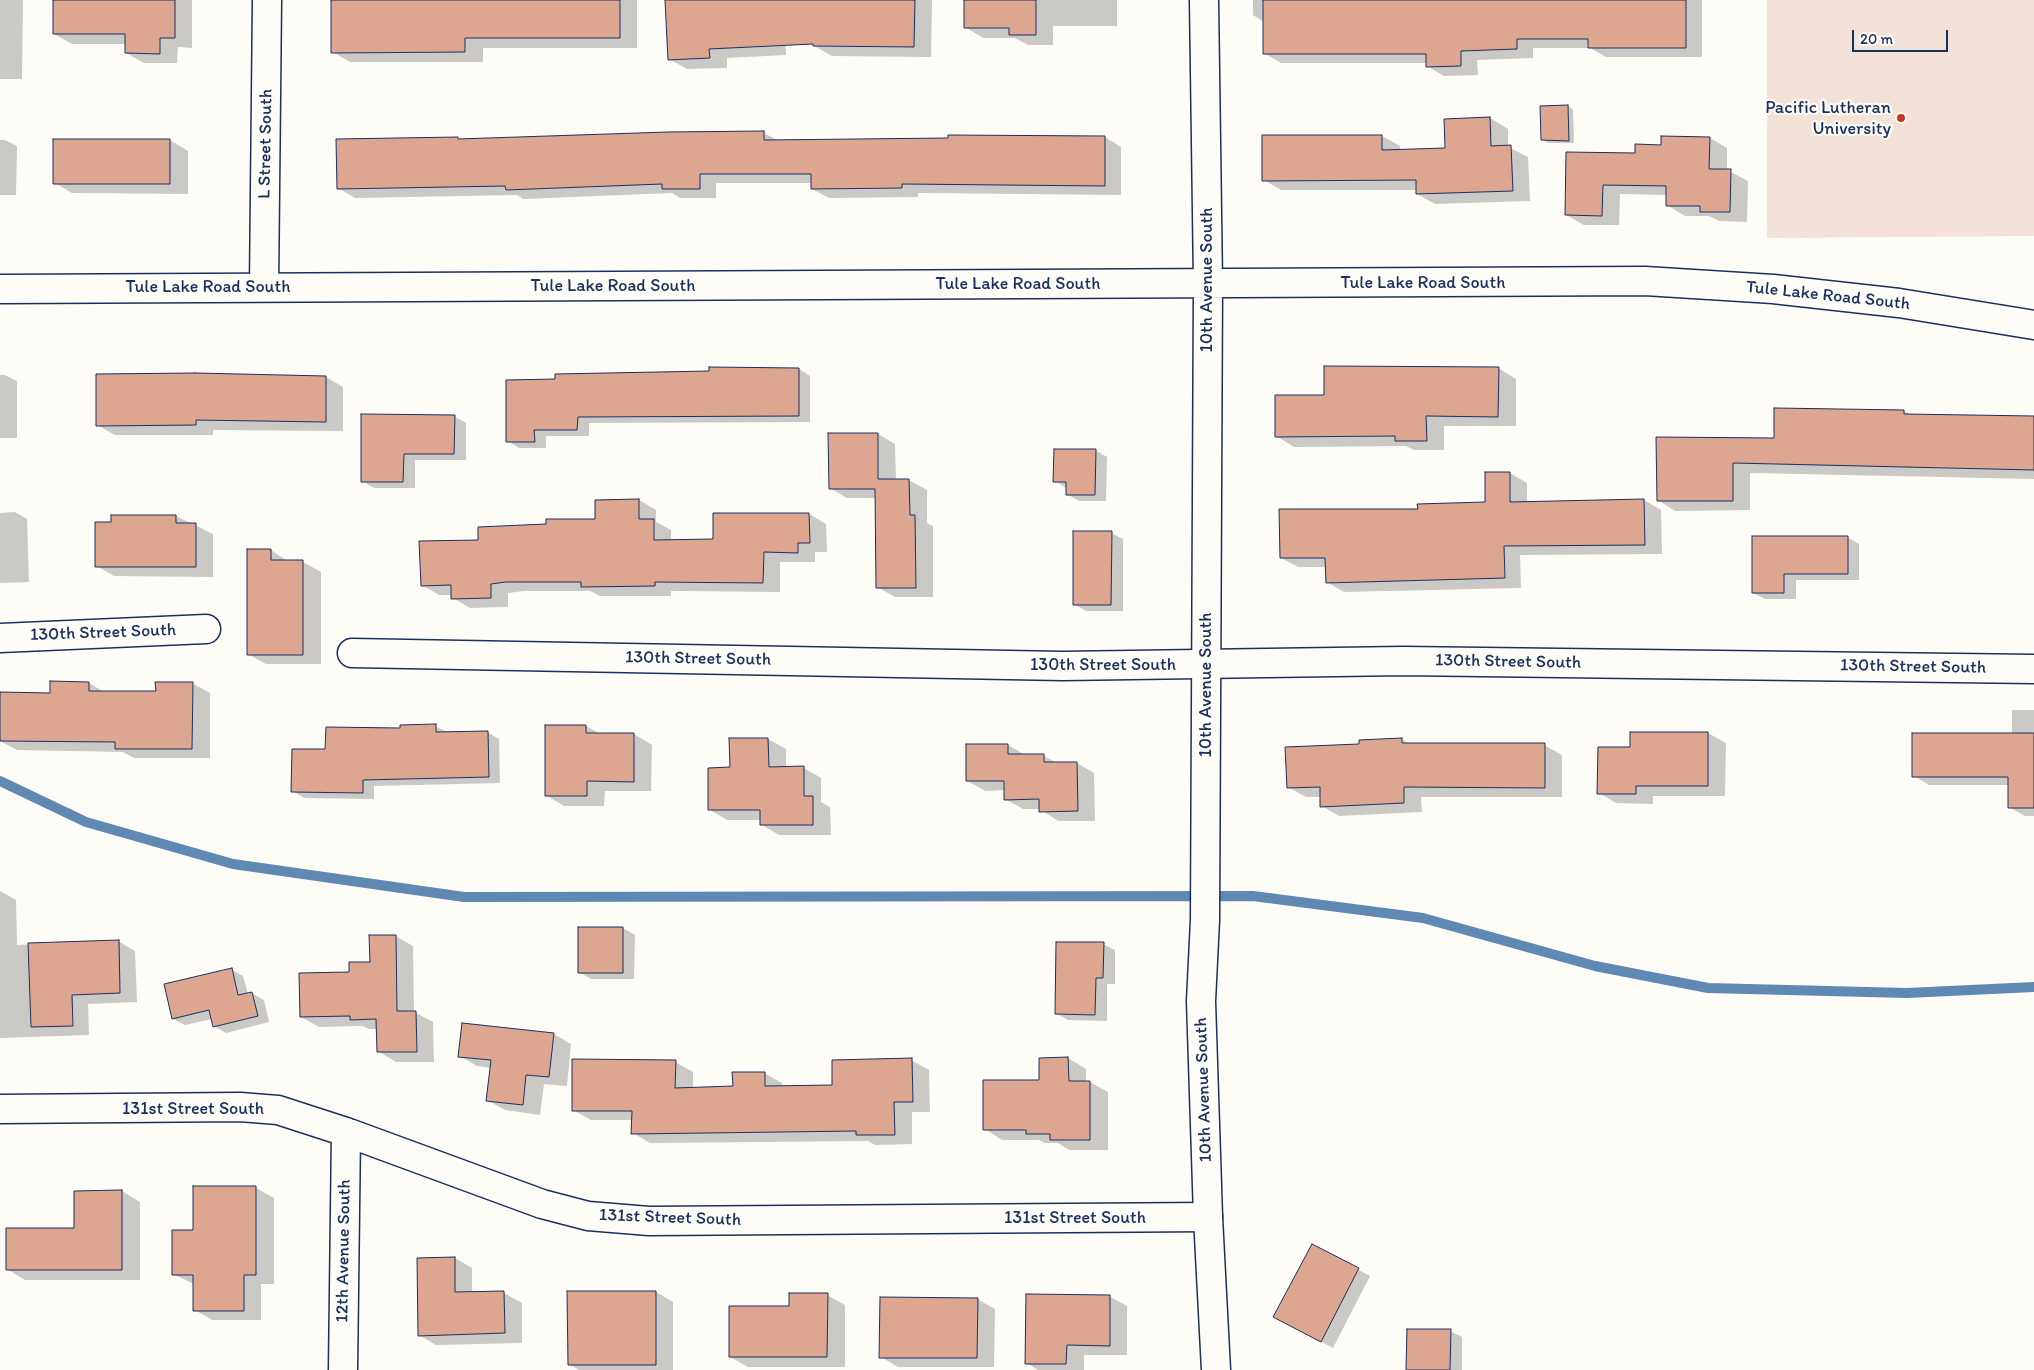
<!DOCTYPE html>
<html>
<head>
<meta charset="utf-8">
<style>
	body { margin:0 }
	#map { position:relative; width:2034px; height:1370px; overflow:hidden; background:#fdfcf7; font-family:Itim,sans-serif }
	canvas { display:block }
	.scale { position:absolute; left:1852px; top:30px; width:96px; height:22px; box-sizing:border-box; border:2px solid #1b2f5e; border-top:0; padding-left:6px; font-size:15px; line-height:18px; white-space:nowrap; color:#1b2f5e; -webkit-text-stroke:4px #fdfcf7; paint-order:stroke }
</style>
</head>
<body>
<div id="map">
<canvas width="2034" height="1370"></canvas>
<div class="scale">20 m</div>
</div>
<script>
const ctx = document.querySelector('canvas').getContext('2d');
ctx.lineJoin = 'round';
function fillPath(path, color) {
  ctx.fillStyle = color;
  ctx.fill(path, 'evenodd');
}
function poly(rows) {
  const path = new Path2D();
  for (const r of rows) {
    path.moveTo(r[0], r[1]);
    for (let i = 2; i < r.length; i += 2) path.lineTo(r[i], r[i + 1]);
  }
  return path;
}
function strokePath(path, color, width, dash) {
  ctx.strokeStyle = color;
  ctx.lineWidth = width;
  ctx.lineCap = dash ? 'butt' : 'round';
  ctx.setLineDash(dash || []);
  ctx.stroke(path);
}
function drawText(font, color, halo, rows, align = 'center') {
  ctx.font = font + ' Itim,sans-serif';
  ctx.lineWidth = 4.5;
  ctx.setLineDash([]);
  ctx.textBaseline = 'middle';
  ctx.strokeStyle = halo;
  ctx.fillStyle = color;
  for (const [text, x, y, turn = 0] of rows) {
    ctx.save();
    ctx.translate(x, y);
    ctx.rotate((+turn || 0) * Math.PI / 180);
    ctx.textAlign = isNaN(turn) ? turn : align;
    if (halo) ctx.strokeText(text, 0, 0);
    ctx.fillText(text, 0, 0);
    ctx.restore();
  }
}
fillPath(poly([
	[1767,0,2034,0,2034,236,1767,238]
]), '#f3e2d8');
fillPath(poly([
	[0,0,23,0,22,79,0,79],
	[54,0,192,0,192,48,178,47,177,63,144,63,126,53,126,44,72,44,54,34],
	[333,0,637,0,637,48,483,48,483,62,350,62,333,52],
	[667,0,784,0,786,55,727,58,727,68,687,69,669,59],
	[814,0,932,0,931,57,832,56,814,46],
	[965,0,1117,0,1117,26,1053,26,1053,45,1028,45,1015,38,983,38,965,27],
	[1253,0,1702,0,1702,57,1606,57,1590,48,1533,48,1533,58,1477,60,1478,75,1444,76,1427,66,1427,63,1281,63,1264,53,1264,22,1253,15],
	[1568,106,1573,110,1574,143,1548,143,1542,140],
	[1490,118,1508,129,1508,147,1528,157,1530,201,1435,204,1417,194,1417,190,1281,190,1264,180,1382,136,1400,146,1400,151,1446,149],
	[764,133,779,141,1105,137,1121,147,1121,195,918,193,918,197,829,198,812,189,812,183,716,183,716,198,680,198,672,193,523,199,517,195,355,198,338,188,458,139,461,140],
	[1710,138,1727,148,1727,170,1748,181,1747,222,1719,221,1709,216,1685,216,1667,205,1667,195,1620,194,1619,225,1584,225,1566,215,1636,154],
	[0,140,5,140,17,146,16,195,0,195],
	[55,140,170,140,188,151,188,194,72,193,55,183],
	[1498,368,1516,379,1516,426,1444,426,1444,450,1414,450,1406,446,1294,447,1276,436,1325,396],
	[799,369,810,376,810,422,589,423,589,436,546,436,546,448,519,448,508,441,557,380],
	[0,375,5,375,17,381,17,438,0,438],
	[326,377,343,387,343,431,213,430,213,435,115,435,97,425],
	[1904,411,1912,416,2034,417,2034,479,1750,473,1750,510,1675,511,1658,500,1775,439],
	[454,416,466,423,466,460,415,460,415,488,374,488,362,481],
	[878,434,895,444,896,480,909,480,927,490,927,523,933,526,933,597,895,597,877,587,877,498,847,498,830,488],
	[1095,450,1107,457,1106,501,1079,501,1067,494,1066,488,1055,481],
	[1510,473,1527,483,1527,503,1644,500,1661,510,1662,554,1520,555,1521,588,1344,592,1327,582,1327,567,1298,567,1281,558,1419,510,1486,503],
	[639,500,656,510,656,522,671,530,671,541,714,540,809,514,826,524,827,552,815,552,815,562,780,562,780,592,671,591,671,596,600,596,590,591,524,591,508,593,508,607,470,608,453,598,453,595,439,595,422,585,480,541,548,526,596,520],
	[15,512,27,519,29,582,0,583,0,513],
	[176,516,213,534,213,577,114,576,97,566],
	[1111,533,1123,539,1123,611,1086,611,1074,604],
	[1753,537,1847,537,1859,544,1859,580,1796,580,1796,599,1765,599,1753,593],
	[271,550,289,562,303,562,321,572,321,664,266,664,248,654],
	[89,683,104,692,157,692,192,683,210,693,210,758,134,758,123,752,17,750,0,741],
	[2012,710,2034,710,2034,816,2025,816,2009,807,2009,785,1929,785,1914,776,2012,734],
	[435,726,447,732,487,732,499,739,500,783,374,786,374,799,304,798,293,791,401,729],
	[586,726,600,734,634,734,652,745,651,791,605,791,604,806,564,806,546,795],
	[1708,733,1726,743,1725,796,1653,796,1653,804,1616,803,1599,793,1631,748],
	[731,739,768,739,786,749,786,768,804,768,821,778,821,802,830,807,831,835,779,835,762,825,762,820,727,820,710,810,731,768],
	[1401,739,1410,744,1544,745,1562,755,1562,797,1421,797,1422,812,1339,816,1322,806,1321,797,1306,797,1288,787],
	[1008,745,1025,755,1044,756,1057,763,1077,763,1094,773,1095,821,1058,821,1040,809,1023,809,1005,799,1005,790,985,791,968,781],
	[0,891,16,900,17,945,118,941,135,951,137,1002,88,1004,89,1035,0,1038],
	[623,928,635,935,634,979,591,979,579,972],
	[395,936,413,946,414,1012,433,1022,434,1062,396,1062,378,1051,377,1029,369,1029,363,1026,319,1027,301,1017,350,973,371,963],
	[1103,944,1115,950,1115,984,1107,984,1107,1021,1068,1020,1056,1013],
	[231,969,243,976,248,994,252,993,264,1000,269,1022,226,1033,214,1026,212,1019,185,1025,173,1019],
	[554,1034,571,1044,567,1086,544,1084,540,1115,505,1110,487,1100,491,1068,477,1066,460,1056],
	[1068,1058,1086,1069,1086,1082,1090,1082,1108,1092,1108,1150,1069,1150,1058,1143,1045,1143,1039,1140,1002,1140,985,1129,1041,1081,1041,1059],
	[911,1060,929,1070,930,1112,912,1112,912,1144,875,1145,868,1141,650,1143,633,1133,633,1120,591,1120,573,1110,675,1062,693,1072,693,1088,734,1087,764,1073,782,1083,782,1087,834,1086],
	[194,1188,256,1188,274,1198,274,1284,261,1284,261,1320,212,1320,195,1310,194,1284,173,1274,194,1231],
	[122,1191,140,1202,140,1280,25,1280,7,1269,75,1229,75,1192],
	[1312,1245,1370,1276,1333,1348,1286,1323],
	[455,1258,472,1268,472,1293,504,1293,522,1303,522,1343,436,1345,419,1335],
	[656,1292,673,1302,673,1370,579,1370,569,1364],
	[827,1295,845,1305,845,1367,748,1367,730,1357,790,1307],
	[1109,1296,1127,1306,1127,1355,1084,1355,1084,1370,1038,1370,1027,1363],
	[977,1299,995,1309,994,1367,898,1367,881,1357],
	[1450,1331,1462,1337,1462,1370,1407,1370]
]), '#0003');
strokePath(poly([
	[0,781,86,822,233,864,464,897,1253,896,1423,918,1595,966,1708,988,1907,993,2034,987]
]), '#5f89b3', 10);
const building = poly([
	[53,0,175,0,175,38,160,38,160,54,125,53,125,34,53,34,53,0],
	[331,0,620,0,620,38,465,38,465,52,331,53,331,0],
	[665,0,915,0,914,47,813,46,813,44,709,49,710,58,668,60,665,0],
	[964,0,1036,0,1036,35,1009,35,1009,28,964,28,964,0],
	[1263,0,1686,0,1686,48,1588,48,1588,39,1517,39,1517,49,1461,51,1461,66,1426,67,1426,54,1263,54,1263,0],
	[1568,105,1569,141,1541,140,1540,106,1568,105],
	[1490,117,1491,146,1511,145,1513,191,1416,194,1416,180,1262,181,1262,135,1382,135,1382,150,1445,148,1444,119,1490,117],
	[764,131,764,140,948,138,948,135,1105,136,1105,186,902,184,902,188,811,189,811,174,700,174,700,189,662,189,662,184,506,190,505,186,337,189,336,139,458,137,458,139,668,132,764,131],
	[1661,136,1710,137,1709,169,1731,169,1730,212,1700,212,1700,206,1666,206,1666,186,1603,185,1602,216,1565,215,1566,152,1635,153,1635,144,1661,145,1661,136],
	[53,139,170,139,170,184,53,184,53,139],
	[1324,366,1499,367,1498,417,1426,416,1427,441,1395,441,1395,436,1275,437,1275,395,1324,395,1324,366],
	[709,367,799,368,799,416,578,417,577,430,534,430,535,442,506,442,506,380,555,379,555,374,709,371,709,367],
	[195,373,326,376,326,422,196,420,196,425,96,426,96,374,195,373],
	[1774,408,1904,410,1904,414,2034,416,2034,470,1733,463,1733,501,1657,501,1656,437,1774,438,1774,408],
	[361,414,455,415,454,454,404,454,403,482,361,482,361,414],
	[828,433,878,433,878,479,909,479,910,515,915,515,916,588,876,588,875,489,829,489,828,433],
	[1054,449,1096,449,1095,495,1066,495,1066,482,1053,482,1054,449],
	[1485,472,1510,472,1510,502,1644,499,1645,545,1504,546,1505,578,1326,583,1325,558,1280,558,1279,509,1418,509,1417,504,1485,502,1485,472],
	[639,499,639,519,654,519,654,540,713,539,713,513,809,513,810,543,798,543,798,553,764,552,763,583,655,582,655,586,581,587,581,582,506,582,491,584,491,598,451,599,451,585,421,586,419,541,478,540,478,527,546,524,546,519,595,519,595,500,639,499],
	[111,515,176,515,176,523,196,523,196,567,95,567,95,522,111,522,111,515],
	[1073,531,1112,531,1111,605,1073,605,1073,531],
	[1752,536,1848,536,1848,574,1784,574,1784,593,1752,593,1752,536],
	[247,549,271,549,271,560,303,560,303,655,247,655,247,549],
	[50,681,89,682,89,691,156,691,155,682,193,682,192,749,115,749,115,742,0,741,0,692,50,693,50,681],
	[436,724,436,732,488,731,489,777,363,780,363,793,291,792,292,749,325,749,326,727,400,728,400,725,436,724],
	[545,725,586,725,586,733,634,733,634,782,587,781,587,796,545,796,545,725],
	[1630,732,1708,732,1708,786,1636,786,1636,794,1597,794,1598,747,1630,747,1630,732],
	[1912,733,2034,733,2034,808,2008,808,2008,777,1912,777,1912,733],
	[729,738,768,738,769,767,804,766,804,796,813,796,813,825,760,825,760,810,708,810,708,768,730,767,729,738],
	[1402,738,1402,743,1545,743,1545,788,1404,787,1404,803,1320,807,1320,787,1287,788,1285,747,1359,744,1359,740,1402,738],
	[966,744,1008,744,1008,754,1044,754,1044,762,1077,762,1078,811,1039,812,1039,799,1004,800,1004,781,966,781,966,744],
	[578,927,623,927,623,973,578,973,578,927],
	[369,935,396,935,397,1011,416,1011,417,1052,377,1052,376,1019,350,1020,350,1016,300,1017,299,973,349,972,349,962,370,962,369,935],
	[119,940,120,993,72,995,73,1026,31,1027,28,943,119,940],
	[1056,942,1104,942,1103,978,1096,978,1095,1015,1055,1014,1056,942],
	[232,968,238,995,252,992,258,1016,213,1027,209,1010,172,1019,164,984,232,968],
	[462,1023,554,1033,549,1077,526,1075,523,1105,486,1101,491,1060,458,1057,462,1023],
	[1068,1057,1069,1081,1090,1081,1090,1140,1050,1140,1050,1134,1026,1134,1026,1130,983,1130,983,1080,1039,1080,1039,1058,1068,1057],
	[912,1058,913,1102,894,1102,895,1135,856,1135,856,1131,631,1134,632,1111,572,1111,572,1059,676,1060,675,1088,733,1086,732,1072,765,1072,765,1086,832,1085,832,1060,912,1058],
	[193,1186,256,1186,256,1275,244,1275,244,1311,193,1311,193,1275,172,1275,172,1230,193,1230,193,1186],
	[122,1190,122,1270,6,1270,6,1228,74,1228,74,1191,122,1190],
	[1312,1244,1359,1268,1321,1342,1273,1317,1312,1244],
	[455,1257,455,1292,504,1291,505,1333,418,1336,417,1258,455,1257],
	[567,1291,656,1291,656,1365,568,1365,567,1291],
	[789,1293,828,1293,827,1357,729,1357,729,1306,789,1306,789,1293],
	[1026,1294,1110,1295,1110,1346,1067,1345,1066,1364,1025,1364,1026,1294],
	[880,1297,978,1298,977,1358,879,1358,880,1297],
	[1407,1329,1451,1329,1450,1370,1406,1370,1407,1329]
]);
fillPath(building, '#dca691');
strokePath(building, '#1b2f5e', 1);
const street = poly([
	[1204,0,1208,283],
	[264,287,267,0],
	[0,638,206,629],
	[352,653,1063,666,1403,661,2034,669],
	[0,1109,240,1107,278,1110,346,1132,542,1204,588,1216,649,1221,1208,1217],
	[343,1370,346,1132]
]);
const secondary = poly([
	[1208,283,1205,920,1201,1001,1208,1217,1216,1370],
	[0,289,1645,281,1773,289,1899,303,2034,325]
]);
strokePath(street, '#1b2f5e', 31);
strokePath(secondary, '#1b2f5e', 31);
strokePath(street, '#fdfcf7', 28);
strokePath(secondary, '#fdfcf7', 28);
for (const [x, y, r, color] of [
	[1901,118,5,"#c8321e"]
]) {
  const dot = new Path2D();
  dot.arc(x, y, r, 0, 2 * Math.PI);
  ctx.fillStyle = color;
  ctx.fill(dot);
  strokePath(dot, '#fdfcf7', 2);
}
drawText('18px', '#1b2f5e', '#fdfcf7', [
	["Pacific Lutheran",1891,108],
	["University",1891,129]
], 'right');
drawText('18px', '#1b2f5e', '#fdfcf7', [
	["L Street South",266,144,-89],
	["10th Avenue South",1207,280,-90],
	["Tule Lake Road South",1423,283],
	["Tule Lake Road South",1018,284],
	["Tule Lake Road South",613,286],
	["Tule Lake Road South",208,287],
	["Tule Lake Road South",1828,296,6],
	["130th Street South",103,633,-2],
	["130th Street South",698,659,1],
	["130th Street South",1508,662,1],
	["130th Street South",1103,665],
	["130th Street South",1913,667,1],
	["10th Avenue South",1206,685,-90],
	["10th Avenue South",1204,1090,-92],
	["131st Street South",193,1109],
	["131st Street South",670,1218,2],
	["131st Street South",1075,1218],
	["12th Avenue South",344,1251,-89]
]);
</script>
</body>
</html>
